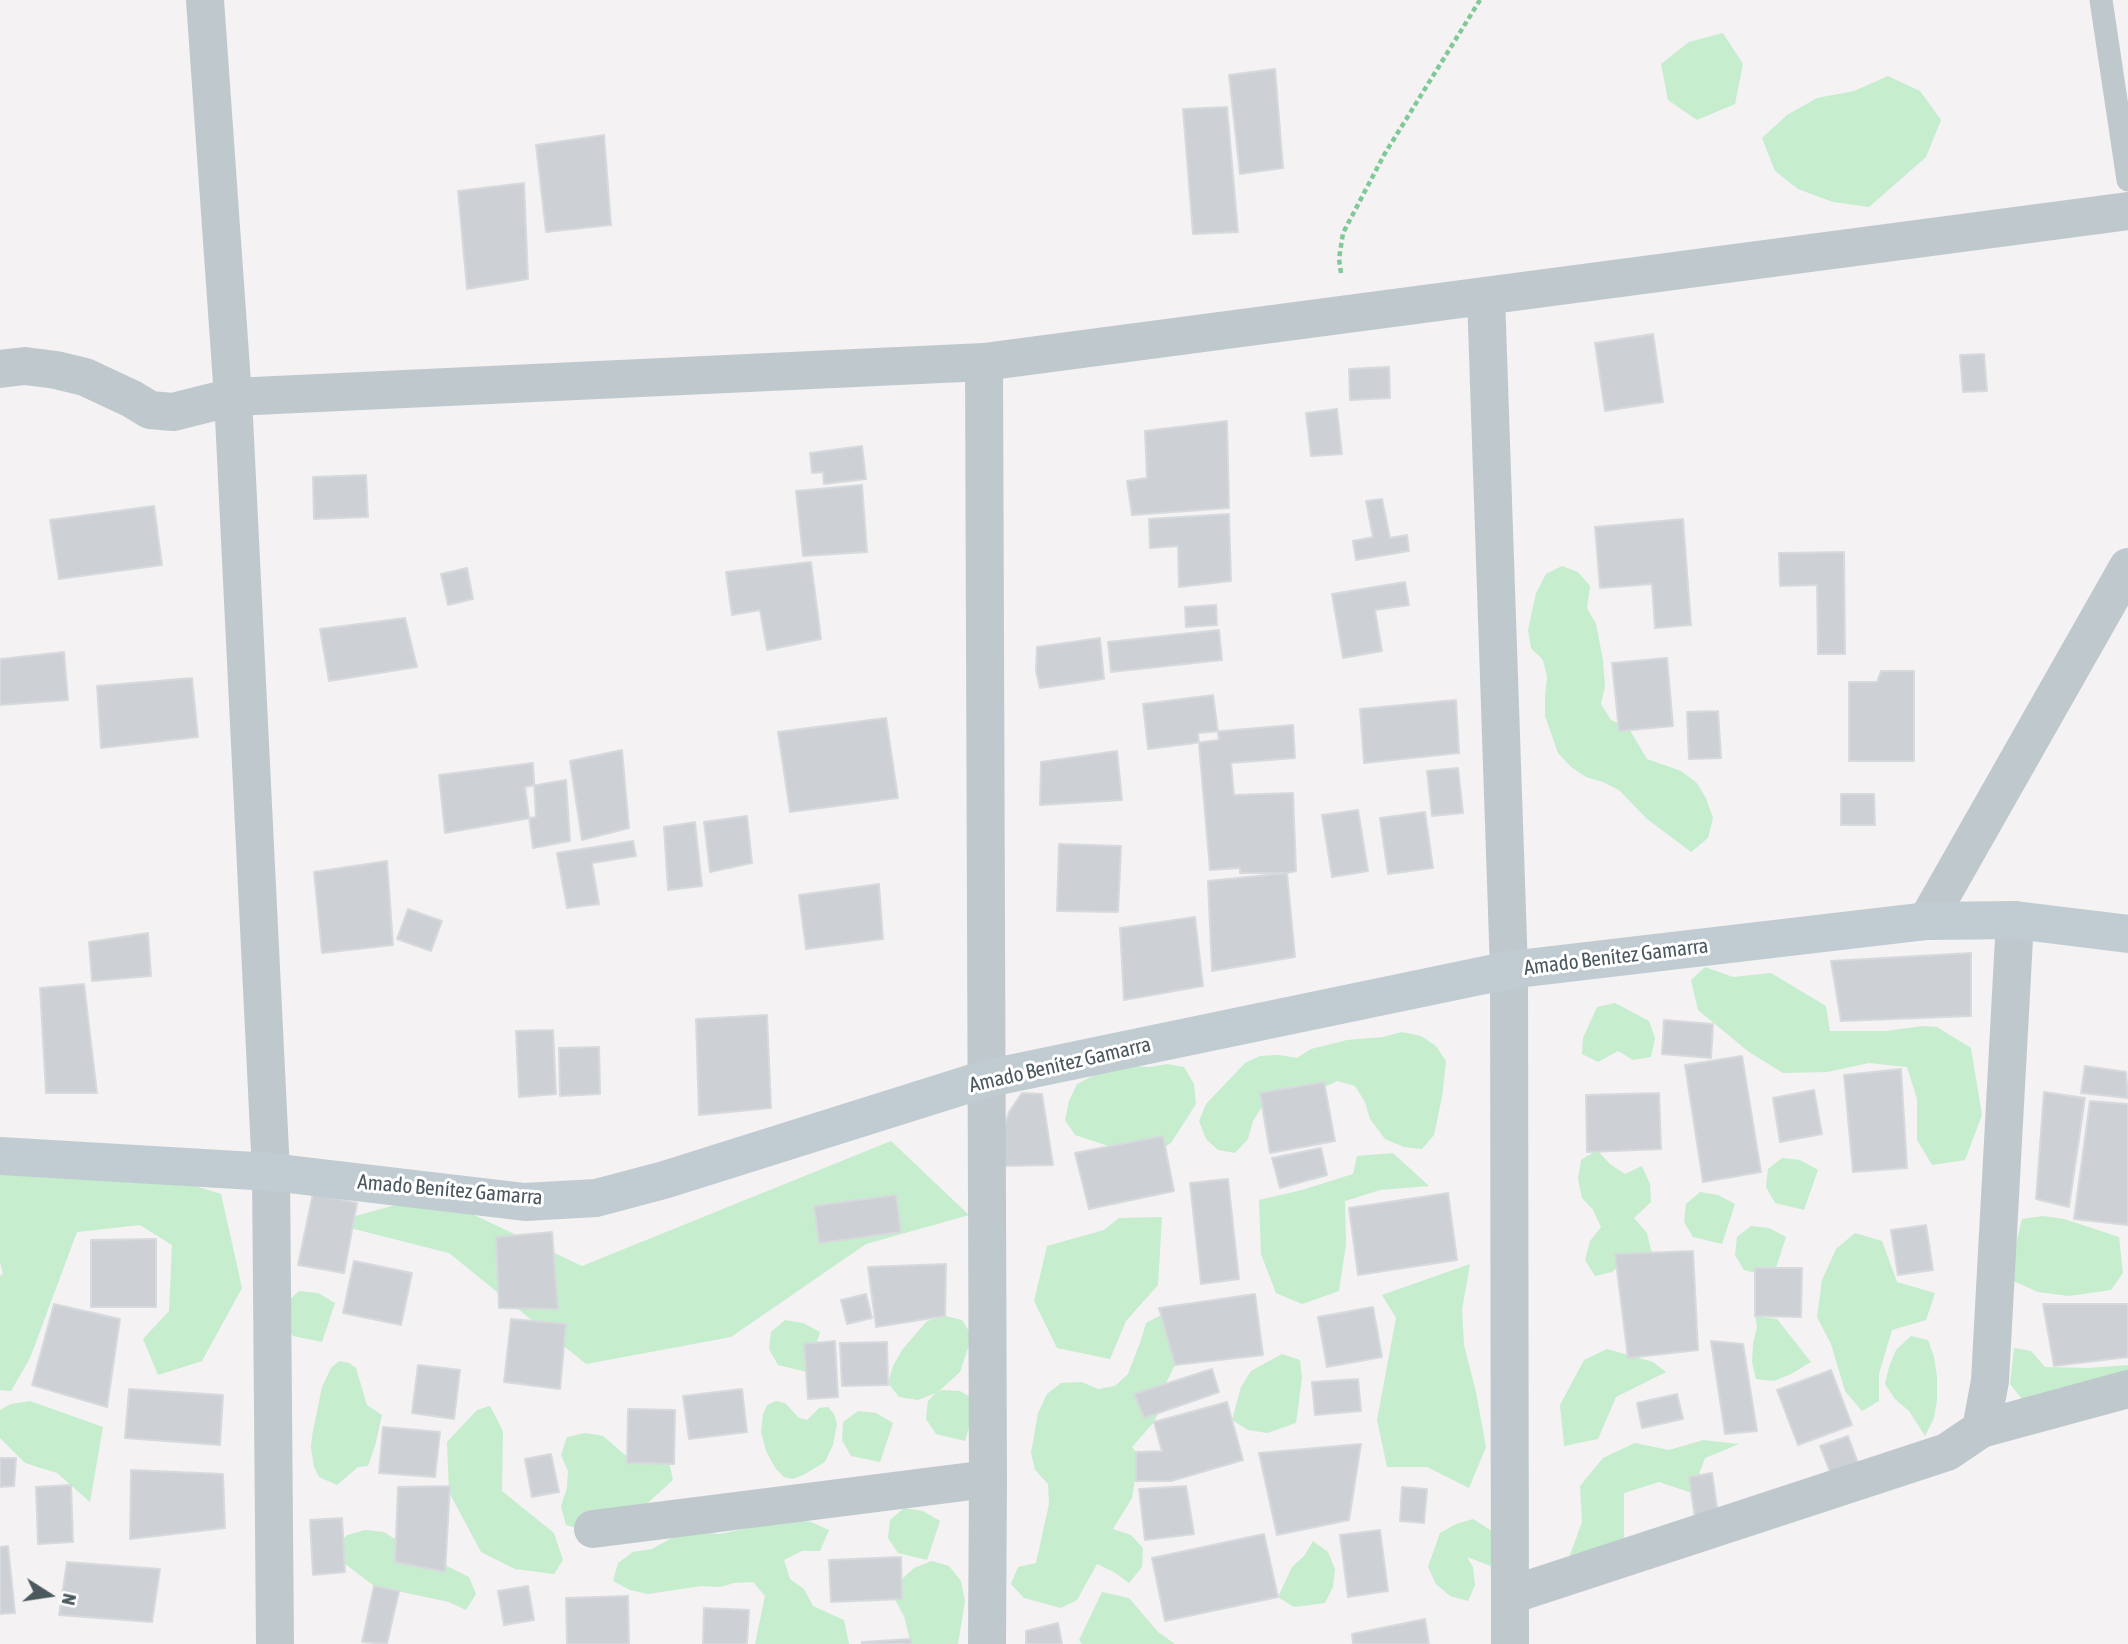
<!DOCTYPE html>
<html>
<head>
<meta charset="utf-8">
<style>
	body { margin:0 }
	#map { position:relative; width:2128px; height:1644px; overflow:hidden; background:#f4f2f3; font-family:"Asap Condensed",sans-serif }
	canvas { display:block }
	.north { position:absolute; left:14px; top:1560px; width:70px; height:70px; -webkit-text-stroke:5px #fff; paint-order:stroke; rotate:102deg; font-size:19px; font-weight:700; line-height:28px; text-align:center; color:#4b595f }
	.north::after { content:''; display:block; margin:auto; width:24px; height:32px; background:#4b595f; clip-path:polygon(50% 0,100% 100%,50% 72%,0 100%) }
</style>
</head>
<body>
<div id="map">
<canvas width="2128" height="1644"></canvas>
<div class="north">N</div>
</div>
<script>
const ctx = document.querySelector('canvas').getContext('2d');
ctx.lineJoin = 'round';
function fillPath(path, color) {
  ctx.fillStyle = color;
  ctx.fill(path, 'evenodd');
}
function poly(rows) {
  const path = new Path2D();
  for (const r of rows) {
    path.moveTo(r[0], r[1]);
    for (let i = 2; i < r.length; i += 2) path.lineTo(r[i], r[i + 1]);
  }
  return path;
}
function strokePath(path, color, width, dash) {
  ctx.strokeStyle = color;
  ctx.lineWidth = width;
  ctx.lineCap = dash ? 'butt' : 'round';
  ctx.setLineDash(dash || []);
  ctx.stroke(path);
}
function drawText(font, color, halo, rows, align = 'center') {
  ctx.font = font + ' "Asap Condensed",sans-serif';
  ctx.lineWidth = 6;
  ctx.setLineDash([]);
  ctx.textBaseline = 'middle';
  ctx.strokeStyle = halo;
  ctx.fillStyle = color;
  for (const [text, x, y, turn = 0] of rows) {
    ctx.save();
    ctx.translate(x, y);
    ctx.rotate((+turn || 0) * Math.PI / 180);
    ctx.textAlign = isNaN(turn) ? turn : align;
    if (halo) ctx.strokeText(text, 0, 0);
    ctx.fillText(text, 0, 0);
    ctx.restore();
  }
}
fillPath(poly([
	[1723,33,1743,64,1735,104,1697,120,1668,100,1661,64,1689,42],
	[1888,76,1920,91,1941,120,1926,157,1869,207,1833,202,1798,189,1775,171,1762,138,1787,115,1817,98,1854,91],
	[1562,566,1578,572,1590,586,1587,608,1596,624,1603,660,1605,686,1601,704,1611,720,1628,727,1647,759,1681,771,1696,782,1706,798,1713,818,1708,838,1691,852,1647,819,1619,790,1603,782,1586,777,1571,767,1558,753,1545,716,1545,697,1547,677,1543,660,1531,648,1528,630,1536,593,1546,574],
	[1705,967,1733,977,1771,973,1826,1006,1830,1031,1886,1031,1923,1026,1937,1027,1971,1048,1982,1115,1965,1160,1932,1165,1917,1140,1917,1099,1907,1067,1869,1063,1827,1072,1783,1073,1749,1052,1698,1010,1691,980],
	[1615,1003,1649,1021,1655,1038,1651,1057,1633,1060,1618,1051,1598,1062,1582,1054,1583,1038,1597,1007],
	[1402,1032,1421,1036,1436,1046,1446,1061,1442,1097,1434,1135,1422,1149,1404,1147,1385,1139,1370,1119,1365,1102,1355,1086,1337,1081,1319,1090,1262,1107,1253,1121,1248,1139,1235,1153,1218,1150,1206,1139,1199,1121,1206,1104,1245,1063,1260,1056,1279,1055,1297,1058,1311,1049,1347,1040,1383,1037],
	[1167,1064,1184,1067,1194,1084,1196,1104,1171,1143,1153,1155,1127,1152,1075,1135,1065,1120,1069,1101,1077,1084,1097,1074,1130,1066,1150,1067],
	[891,1141,969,1215,866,1244,731,1337,586,1364,449,1253,330,1223,432,1195,582,1266],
	[1597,1150,1610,1164,1625,1174,1642,1166,1650,1184,1651,1202,1634,1218,1647,1233,1651,1250,1660,1266,1625,1260,1612,1272,1595,1276,1585,1260,1590,1241,1601,1227,1593,1210,1582,1198,1578,1179,1581,1160],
	[1393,1153,1429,1186,1380,1190,1345,1201,1346,1244,1339,1291,1302,1304,1276,1293,1261,1254,1259,1200,1302,1190,1353,1174,1357,1156],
	[1782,1158,1800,1160,1818,1170,1804,1210,1775,1203,1766,1187,1768,1169],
	[125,1164,221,1194,242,1288,202,1361,158,1375,143,1339,169,1311,172,1245,140,1225,77,1232,30,1358,11,1391,0,1390,0,1276,3,1274,0,1262,0,1173],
	[1700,1192,1718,1195,1735,1204,1722,1244,1693,1237,1684,1222,1686,1204],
	[2043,1216,2064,1219,2119,1237,2123,1273,2111,1290,2069,1296,2038,1292,2013,1281,2015,1247,2022,1219],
	[1162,1217,1158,1285,1126,1321,1110,1359,1057,1348,1034,1301,1047,1246,1104,1230,1119,1218],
	[1751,1226,1769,1228,1786,1237,1773,1277,1744,1270,1735,1255,1737,1237],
	[1855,1233,1882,1241,1897,1282,1935,1293,1926,1320,1892,1330,1879,1374,1879,1401,1862,1411,1845,1391,1831,1344,1817,1317,1822,1280,1836,1249],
	[1470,1264,1462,1310,1464,1345,1476,1392,1486,1447,1469,1488,1427,1467,1387,1467,1377,1420,1396,1318,1382,1295],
	[299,1291,318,1293,335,1303,322,1342,293,1336,284,1320,286,1303],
	[1161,1315,1179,1347,1175,1365,1166,1383,1163,1403,1154,1422,1132,1447,1136,1452,1138,1461,1132,1498,1113,1529,1131,1535,1143,1548,1142,1567,1129,1583,1114,1572,1097,1564,1077,1600,1061,1608,1024,1598,1011,1584,1018,1567,1036,1563,1049,1504,1048,1484,1035,1470,1031,1453,1038,1413,1047,1394,1061,1383,1082,1382,1098,1389,1115,1386,1128,1374,1141,1340,1146,1323],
	[945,1316,962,1320,972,1336,960,1372,938,1392,942,1390,960,1391,977,1401,965,1441,936,1434,926,1419,928,1401,936,1393,918,1400,899,1397,888,1383,893,1366,902,1350,927,1321],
	[1755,1316,1777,1319,1811,1362,1791,1374,1774,1381,1756,1379,1752,1362,1753,1344,1757,1327],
	[785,1320,803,1323,820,1332,807,1372,778,1365,769,1349,771,1332],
	[1911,1336,1928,1340,1934,1357,1937,1377,1937,1400,1934,1418,1925,1436,1909,1411,1895,1399,1885,1384,1889,1367,1896,1350],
	[2014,1348,2031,1351,2045,1367,2089,1368,2128,1365,2128,1372,2025,1403,2010,1384],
	[1607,1349,1653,1362,1666,1372,1616,1397,1598,1439,1564,1446,1560,1405,1584,1360],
	[1282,1354,1300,1360,1302,1378,1296,1423,1267,1433,1248,1430,1232,1420,1241,1387,1251,1371],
	[339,1361,349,1363,356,1368,367,1405,382,1415,375,1446,368,1466,358,1467,337,1485,319,1477,314,1467,311,1447,312,1436,322,1387,331,1368],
	[30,1401,103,1427,90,1502,57,1473,25,1463,0,1438,0,1410,11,1404],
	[776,1401,785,1403,799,1418,807,1420,819,1408,828,1407,834,1414,837,1424,833,1445,825,1462,803,1475,793,1479,784,1477,776,1469,766,1451,761,1432,763,1414,767,1405],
	[490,1406,503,1431,502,1491,554,1533,563,1560,554,1574,515,1569,481,1552,449,1492,447,1442,477,1410],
	[858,1411,876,1413,893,1423,880,1462,851,1456,842,1440,843,1422],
	[585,1433,603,1436,631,1460,669,1462,673,1480,641,1509,584,1530,566,1525,561,1506,567,1488,568,1471,561,1455,567,1437],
	[1703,1440,1739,1444,1705,1458,1692,1493,1659,1482,1624,1493,1624,1567,1586,1586,1570,1555,1582,1522,1580,1486,1603,1458,1635,1443,1669,1450],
	[904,1508,923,1511,940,1521,927,1560,898,1553,888,1538,890,1520],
	[794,1519,811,1522,829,1530,820,1551,802,1551,784,1560,790,1579,804,1589,813,1606,844,1620,849,1644,755,1644,765,1596,753,1582,734,1583,720,1587,701,1586,648,1594,630,1590,613,1581,618,1563,633,1552,652,1549,684,1531,719,1534],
	[1473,1519,1503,1538,1499,1569,1467,1557,1473,1567,1475,1585,1468,1601,1450,1596,1436,1584,1428,1567,1440,1533,1456,1524],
	[365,1530,384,1532,401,1543,469,1577,476,1594,466,1610,449,1602,374,1586,344,1563,335,1547,347,1535],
	[1313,1541,1328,1552,1335,1569,1333,1587,1325,1603,1294,1607,1278,1597,1292,1567,1304,1556],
	[932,1561,949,1566,961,1581,965,1601,958,1644,911,1644,904,1616,895,1600,901,1580,914,1568],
	[1102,1592,1129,1598,1158,1632,1175,1644,1082,1644,1079,1640]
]), '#c5edce');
const building = poly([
	[1275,69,1283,168,1240,174,1229,75,1275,69],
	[1227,107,1238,232,1193,234,1183,109,1227,107],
	[604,135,611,225,546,232,536,145,604,135],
	[524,183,528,279,467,289,458,191,524,183],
	[1653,334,1663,402,1605,411,1595,343,1653,334],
	[1984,354,1987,391,1963,392,1960,355,1984,354],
	[1389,367,1390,398,1350,400,1349,369,1389,367],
	[1337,409,1342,454,1311,456,1306,413,1337,409],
	[1227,421,1229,508,1132,515,1127,481,1147,478,1145,431,1227,421],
	[862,446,866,479,824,484,823,472,812,473,810,453,862,446],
	[366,475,368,517,314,519,313,477,366,475],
	[862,485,867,552,803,556,796,491,862,485],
	[1382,499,1390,538,1407,535,1409,551,1356,560,1353,541,1373,537,1366,501,1382,499],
	[154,506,162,565,59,579,50,520,154,506],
	[1229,514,1231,581,1179,587,1178,546,1150,548,1149,519,1229,514],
	[1683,519,1691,625,1655,628,1652,584,1600,588,1595,527,1683,519],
	[1844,552,1845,654,1818,654,1817,585,1780,586,1779,553,1844,552],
	[811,562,821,639,767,650,760,610,732,615,726,572,811,562],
	[467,568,473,599,448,605,441,574,467,568],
	[1405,582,1409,605,1375,610,1382,651,1343,658,1332,594,1405,582],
	[1216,605,1217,625,1186,627,1185,607,1216,605],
	[405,618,417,667,329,681,320,629,405,618],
	[1219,630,1222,660,1111,672,1108,642,1219,630],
	[1100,638,1104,679,1040,688,1036,671,1037,647,1100,638],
	[64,652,68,700,0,705,0,659,64,652],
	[1667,658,1673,726,1619,731,1612,663,1667,658],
	[1881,671,1914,671,1914,761,1849,761,1849,682,1877,682,1881,671],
	[192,678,198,737,101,748,97,686,192,678],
	[1213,695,1219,740,1148,749,1143,704,1213,695],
	[1456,700,1459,753,1364,763,1360,709,1456,700],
	[1718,711,1721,758,1689,759,1687,712,1718,711],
	[886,718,898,798,790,812,778,732,886,718],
	[1293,725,1295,758,1231,763,1234,795,1293,793,1296,871,1287,873,1240,873,1240,868,1210,870,1198,733,1293,725],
	[622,750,629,828,582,840,570,761,622,750],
	[1117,751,1122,800,1040,805,1041,762,1117,751],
	[533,763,536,817,445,833,439,775,533,763],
	[1458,768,1463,813,1432,816,1427,771,1458,768],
	[566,780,570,841,533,848,525,787,566,780],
	[1841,794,1874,794,1875,825,1841,825,1841,794],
	[1358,810,1368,871,1332,877,1322,815,1358,810],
	[1425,812,1433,868,1388,874,1380,818,1425,812],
	[747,816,752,863,710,872,704,822,747,816],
	[695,822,702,886,668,890,664,827,695,822],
	[633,841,636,856,592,863,599,904,567,908,557,853,633,841],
	[1059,844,1121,846,1118,912,1057,911,1059,844],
	[387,861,393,945,322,953,314,872,387,861],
	[1287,873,1295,957,1212,971,1208,881,1287,873],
	[879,884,883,939,806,949,799,895,879,884],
	[408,909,442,921,431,951,397,939,408,909],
	[1195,917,1203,986,1124,1000,1120,928,1195,917],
	[148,933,151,976,92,981,89,942,148,933],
	[1971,953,1971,1016,1841,1021,1831,961,1971,953],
	[84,984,97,1093,46,1093,40,988,84,984],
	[767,1015,771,1108,699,1115,696,1019,767,1015],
	[1664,1020,1713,1024,1711,1058,1662,1054,1664,1020],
	[553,1030,556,1094,519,1097,516,1031,553,1030],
	[599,1047,600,1094,560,1096,559,1048,599,1047],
	[1742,1056,1761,1172,1703,1182,1685,1065,1742,1056],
	[2085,1066,2126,1072,2128,1098,2081,1093,2085,1066],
	[1901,1069,1907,1168,1853,1172,1844,1075,1901,1069],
	[1324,1082,1335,1141,1270,1153,1260,1093,1324,1082],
	[1814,1090,1822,1134,1780,1142,1773,1098,1814,1090],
	[2044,1092,2085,1098,2069,1207,2036,1199,2044,1092],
	[1022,1093,1042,1094,1053,1165,1004,1166,1003,1131,1009,1112,1022,1093],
	[1659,1093,1661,1149,1587,1152,1586,1095,1659,1093],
	[2090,1101,2128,1104,2128,1225,2074,1219,2090,1101],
	[1163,1136,1174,1191,1089,1209,1075,1153,1163,1136],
	[1321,1148,1327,1175,1280,1188,1272,1158,1321,1148],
	[1228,1179,1239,1279,1201,1284,1190,1183,1228,1179],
	[313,1193,357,1203,344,1273,298,1265,313,1193],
	[1448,1193,1457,1260,1358,1275,1349,1208,1448,1193],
	[896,1195,901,1232,819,1243,814,1206,896,1195],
	[1926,1225,1933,1270,1898,1275,1891,1230,1926,1225],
	[552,1232,558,1309,499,1308,496,1237,552,1232],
	[156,1239,156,1307,91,1307,91,1240,156,1239],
	[1693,1251,1698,1350,1628,1358,1615,1254,1693,1251],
	[354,1261,412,1273,401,1325,343,1313,354,1261],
	[946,1264,945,1316,876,1327,868,1267,946,1264],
	[1755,1268,1802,1268,1801,1317,1755,1316,1755,1268],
	[866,1294,872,1318,847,1324,841,1300,866,1294],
	[1255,1294,1263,1355,1175,1365,1159,1308,1255,1294],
	[54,1304,120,1319,107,1407,32,1385,54,1304],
	[2043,1304,2128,1304,2128,1357,2054,1366,2043,1304],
	[1373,1307,1382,1357,1327,1367,1318,1317,1373,1307],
	[511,1319,566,1324,560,1389,504,1382,511,1319],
	[835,1341,838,1397,808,1399,804,1344,835,1341],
	[1711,1341,1743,1344,1757,1431,1725,1434,1711,1341],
	[887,1342,888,1385,842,1386,840,1343,887,1342],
	[418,1365,460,1370,454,1419,412,1413,418,1365],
	[1212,1369,1219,1392,1144,1418,1134,1394,1212,1369],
	[1831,1370,1852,1425,1798,1445,1777,1390,1831,1370],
	[1358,1379,1361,1411,1315,1415,1312,1382,1358,1379],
	[129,1389,223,1395,220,1445,125,1438,129,1389],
	[742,1389,747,1432,689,1439,683,1396,742,1389],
	[1677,1394,1683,1419,1642,1428,1637,1403,1677,1394],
	[1227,1402,1243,1460,1171,1481,1136,1481,1136,1452,1162,1451,1154,1422,1227,1402],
	[628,1409,675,1410,674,1464,627,1463,628,1409],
	[383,1427,440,1432,435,1477,379,1473,383,1427],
	[1848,1436,1859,1466,1832,1477,1820,1446,1848,1436],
	[1361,1444,1349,1520,1277,1535,1259,1453,1361,1444],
	[551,1454,559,1492,532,1497,525,1459,551,1454],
	[0,1458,16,1458,14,1486,0,1487,0,1458],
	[131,1470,223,1474,225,1528,130,1539,131,1470],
	[1712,1473,1718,1514,1695,1518,1689,1477,1712,1473],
	[71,1485,73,1542,38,1544,36,1487,71,1485],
	[450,1486,445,1572,395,1562,398,1487,450,1486],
	[1186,1486,1194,1534,1145,1540,1139,1489,1186,1486],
	[1402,1487,1427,1489,1424,1523,1400,1521,1402,1487],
	[342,1518,345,1572,313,1575,310,1520,342,1518],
	[1380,1530,1388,1591,1348,1597,1340,1535,1380,1530],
	[1264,1534,1278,1597,1165,1621,1152,1558,1264,1534],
	[8,1546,15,1613,0,1614,0,1547,8,1546],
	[901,1557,902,1599,831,1602,829,1560,901,1557],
	[67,1562,160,1569,152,1622,59,1615,67,1562],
	[374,1586,399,1591,387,1644,362,1642,374,1586],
	[528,1586,534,1620,504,1625,498,1591,528,1586],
	[628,1596,629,1644,567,1644,566,1598,628,1596],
	[704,1608,749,1610,747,1644,703,1644,704,1608],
	[1425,1619,1429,1644,1353,1644,1352,1634,1425,1619],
	[1058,1623,1062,1644,1026,1644,1026,1631,1058,1623],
	[911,1639,911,1644,862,1644,862,1642,911,1639]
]);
fillPath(building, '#cdd0d4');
strokePath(building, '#d7dadd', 2);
strokePath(poly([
	[1341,273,1339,259,1343,233,1384,155,1480,0]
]), '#7fc998', 4.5, [5, 3.5]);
strokePath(poly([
	[2101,0,2128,180]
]), '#bfc9cd', 23);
strokePath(poly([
	[205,0,233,397,271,1172,275,1644],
	[1486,296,1509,970,1510,1644],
	[984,362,988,1479,987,1644],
	[0,369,25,366,56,370,85,377,132,399,150,410,173,412,233,397,984,362,2128,211],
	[1927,921,2128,567],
	[1981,1429,2128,1389],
	[593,1529,988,1479],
	[1511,1595,1947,1452,1981,1429,1990,1381,2015,920]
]), '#bfc9cd', 38);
strokePath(poly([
	[0,1156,271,1172,525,1202,596,1198,664,1180,985,1079,1509,970,1927,921,2015,920,2128,934]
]), '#c0ccd2', 38);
drawText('21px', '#4b595f', '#fff', [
	["Amado Benítez Gamarra",1616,957,-7],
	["Amado Benítez Gamarra",1060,1065,-13],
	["Amado Benítez Gamarra",450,1190,5]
]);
</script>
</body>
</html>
